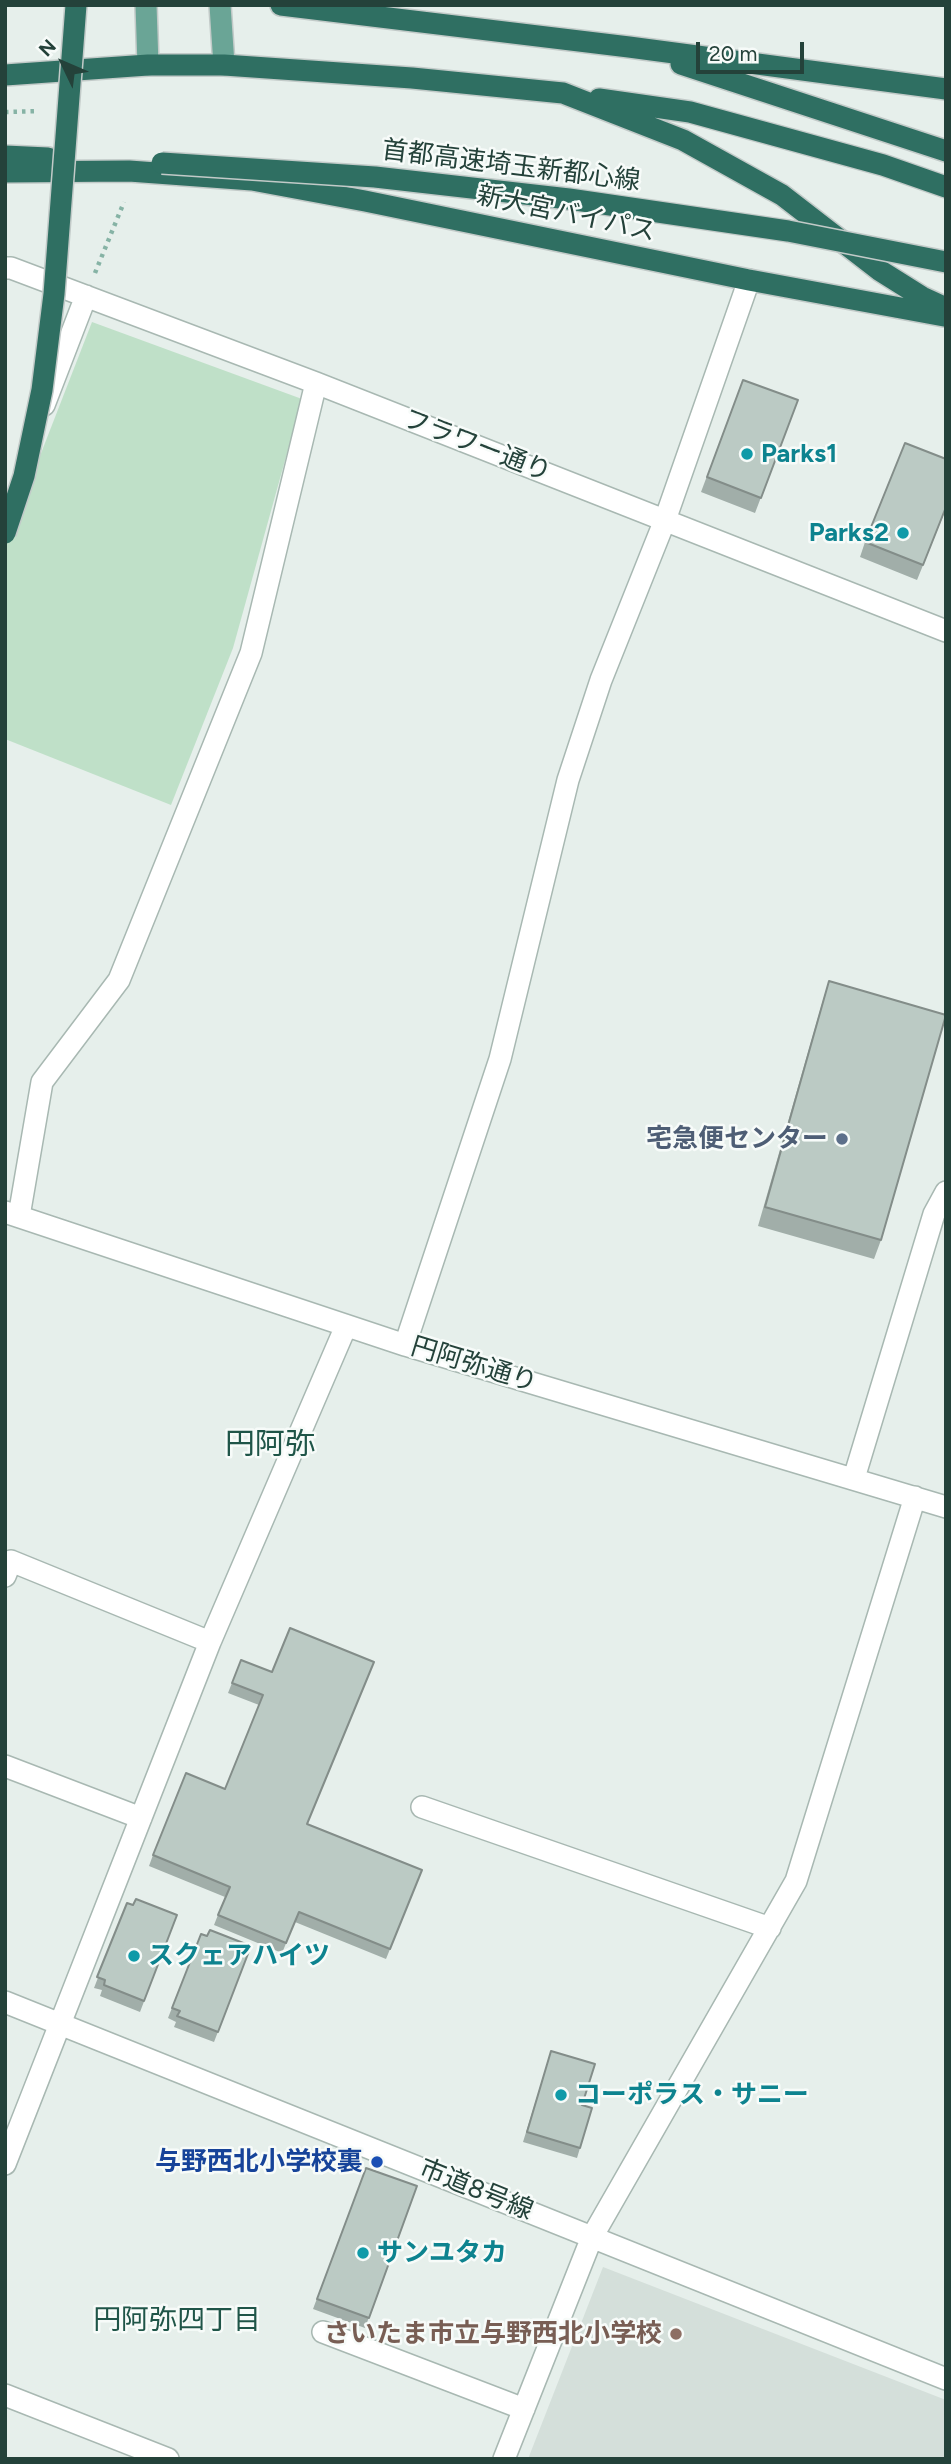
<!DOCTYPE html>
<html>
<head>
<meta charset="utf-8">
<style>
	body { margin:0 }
	#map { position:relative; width:951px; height:2464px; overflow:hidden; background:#e6efeb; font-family:Figtree,sans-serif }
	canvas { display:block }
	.frame { position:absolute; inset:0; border:7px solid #24423a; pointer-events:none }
	.north { position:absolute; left:28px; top:28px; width:70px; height:70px; -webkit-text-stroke:5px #f7fbf9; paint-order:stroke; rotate:314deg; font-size:19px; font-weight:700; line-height:28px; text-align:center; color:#24423a }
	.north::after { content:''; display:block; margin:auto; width:24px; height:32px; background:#24423a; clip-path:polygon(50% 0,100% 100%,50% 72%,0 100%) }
	.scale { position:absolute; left:696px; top:42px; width:108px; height:32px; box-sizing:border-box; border:4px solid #24423a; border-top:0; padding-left:9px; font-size:21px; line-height:24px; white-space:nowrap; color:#24423a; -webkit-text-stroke:5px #f7fbf9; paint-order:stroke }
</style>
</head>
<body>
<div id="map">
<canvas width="951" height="2464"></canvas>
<div class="frame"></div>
<div class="north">N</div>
<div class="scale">20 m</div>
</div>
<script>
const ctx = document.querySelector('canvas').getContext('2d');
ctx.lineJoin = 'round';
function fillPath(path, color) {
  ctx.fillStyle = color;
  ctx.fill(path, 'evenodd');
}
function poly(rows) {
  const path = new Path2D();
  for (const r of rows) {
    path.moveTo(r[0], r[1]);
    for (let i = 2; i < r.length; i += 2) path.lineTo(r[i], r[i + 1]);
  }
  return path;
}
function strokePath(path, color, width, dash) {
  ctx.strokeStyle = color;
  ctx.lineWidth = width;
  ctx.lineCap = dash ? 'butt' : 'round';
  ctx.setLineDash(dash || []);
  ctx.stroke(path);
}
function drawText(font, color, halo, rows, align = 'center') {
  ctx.font = font + ' Figtree,"Noto Sans JP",sans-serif';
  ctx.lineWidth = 5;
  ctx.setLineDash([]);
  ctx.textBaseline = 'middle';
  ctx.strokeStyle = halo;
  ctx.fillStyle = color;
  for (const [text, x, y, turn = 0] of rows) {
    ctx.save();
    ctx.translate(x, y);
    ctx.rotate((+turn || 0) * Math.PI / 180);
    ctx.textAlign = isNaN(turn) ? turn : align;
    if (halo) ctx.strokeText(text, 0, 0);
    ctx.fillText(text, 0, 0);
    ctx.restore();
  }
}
fillPath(poly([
	[603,2267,946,2400,946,2459,528,2459]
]), '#d4dfda');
fillPath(poly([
	[92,322,302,399,233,648,171,805,5,739,5,546]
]), '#bfe0c8');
const minor = poly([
	[5,268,11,268,316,383,946,631],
	[44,405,86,296],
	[5,1212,405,1345,946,1507],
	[19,1216,42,1082,119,980,251,653,316,383],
	[405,1345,500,1059,568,780,601,680,665,520,749,280],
	[854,1478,934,1214,946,1192],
	[5,1576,11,1561,210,1642],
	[5,1766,141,1818],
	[422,1807,770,1928],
	[5,2002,946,2379],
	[5,2164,210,1642,346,1326],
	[323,2332,524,2409],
	[5,2395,168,2459],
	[504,2459,592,2237,796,1881,915,1497]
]);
const major = poly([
	[146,5,148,65],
	[220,5,224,65]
]);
const highway = poly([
	[281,5,629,47,946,89],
	[681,64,946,151],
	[5,75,148,65,224,65,412,78,563,93,683,140,782,195,879,270,922,297,946,308],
	[599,99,690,112,883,165,946,187],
	[5,156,48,158],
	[5,172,129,171,252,180,365,201,749,280,944,316]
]);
strokePath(minor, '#a8b8b2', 24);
strokePath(major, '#c2cac8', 24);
strokePath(highway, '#c2cac8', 24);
strokePath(poly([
	[5,112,39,111],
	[95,273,124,202]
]), '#86b3a5', 4.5, [3.5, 5]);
strokePath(minor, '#fff', 21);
strokePath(major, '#6aa596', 21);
strokePath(highway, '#2f6f62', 21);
const highwayBridge = poly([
	[162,163,375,177,569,199,788,231,946,262],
	[5,533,24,476,42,390,54,294,76,5]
]);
strokePath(highwayBridge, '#c2cac8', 24, []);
strokePath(highwayBridge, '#2f6f62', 21);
fillPath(poly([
	[743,380,798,400,755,513,701,492],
	[946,509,917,580,860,557,865,542],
	[829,981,881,1240,874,1259,758,1226,823,1000],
	[241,1660,272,1672,308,1824,418,1880,386,1959,295,1922,282,1953,214,1925,225,1897,149,1866,153,1855,225,1789,259,1705,228,1693],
	[127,1903,133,1905,177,1915,140,2012,100,1996,102,1990,94,1988],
	[201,1934,251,1946,214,2042,174,2027,176,2022,168,2018],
	[551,2051,582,2105,580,2148,577,2158,523,2142],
	[366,2168,417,2186,365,2328,313,2309]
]), '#a1aea9');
const building = poly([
	[743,380,798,400,761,498,707,477,743,380],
	[905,443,946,459,946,507,923,565,865,542,905,443],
	[829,981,946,1015,881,1240,765,1207,829,981],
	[290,1628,374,1662,307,1824,422,1870,390,1949,299,1912,286,1943,218,1915,230,1887,153,1855,186,1773,225,1789,263,1695,232,1683,241,1660,272,1672,290,1628],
	[136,1899,177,1915,144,2001,104,1985,105,1980,97,1977,127,1903,133,1905,136,1899],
	[210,1930,251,1946,218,2032,177,2016,180,2011,172,2008,201,1934,207,1936,210,1930],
	[551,2051,595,2064,582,2105,592,2108,580,2148,527,2132,551,2051],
	[366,2168,417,2186,369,2318,317,2299,366,2168]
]);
fillPath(building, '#bbcac4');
strokePath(building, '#838d89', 2);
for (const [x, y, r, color] of [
	[747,454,7,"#0f9aa8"],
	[903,533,7,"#0f9aa8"],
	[842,1139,7,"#5c6f8a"],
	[134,1956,7,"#0f9aa8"],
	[561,2095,7,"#0f9aa8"],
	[377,2162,7,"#1a4fb4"],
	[363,2253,7,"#0f9aa8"],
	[676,2334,7,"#8d6e63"]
]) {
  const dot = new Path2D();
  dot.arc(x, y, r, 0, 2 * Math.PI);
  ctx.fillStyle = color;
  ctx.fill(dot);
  strokePath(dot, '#f7fbf9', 2.5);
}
drawText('26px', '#24423a', '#f7fbf9', [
	["首都高速埼玉新都心線",511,166,7],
	["新大宮バイパス",566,214,12],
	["フラワー通り",477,446,21],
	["円阿弥通り",474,1365,17],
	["市道8号線",476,2190,22]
]);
drawText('bold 26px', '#0d838f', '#f7fbf9', [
	["Parks1",761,454],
	["Parks2",889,533,"right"],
	["スクェアハイツ",148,1956],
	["コーポラス・サニー",575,2095],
	["サンユタカ",377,2253]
], 'left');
drawText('bold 26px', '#4e5e75', '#f7fbf9', [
	["宅急便センター",828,1139]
], 'right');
drawText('bold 26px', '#164399', '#f7fbf9', [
	["与野西北小学校裏",363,2162]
], 'right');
drawText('bold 26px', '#785e54', '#f7fbf9', [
	["さいたま市立与野西北小学校",662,2334]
], 'right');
drawText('28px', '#1f5548', '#f7fbf9', [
	["円阿弥四丁目",177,2321]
]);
drawText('30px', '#1f5548', '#f7fbf9', [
	["円阿弥",270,1445]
]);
</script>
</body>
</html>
